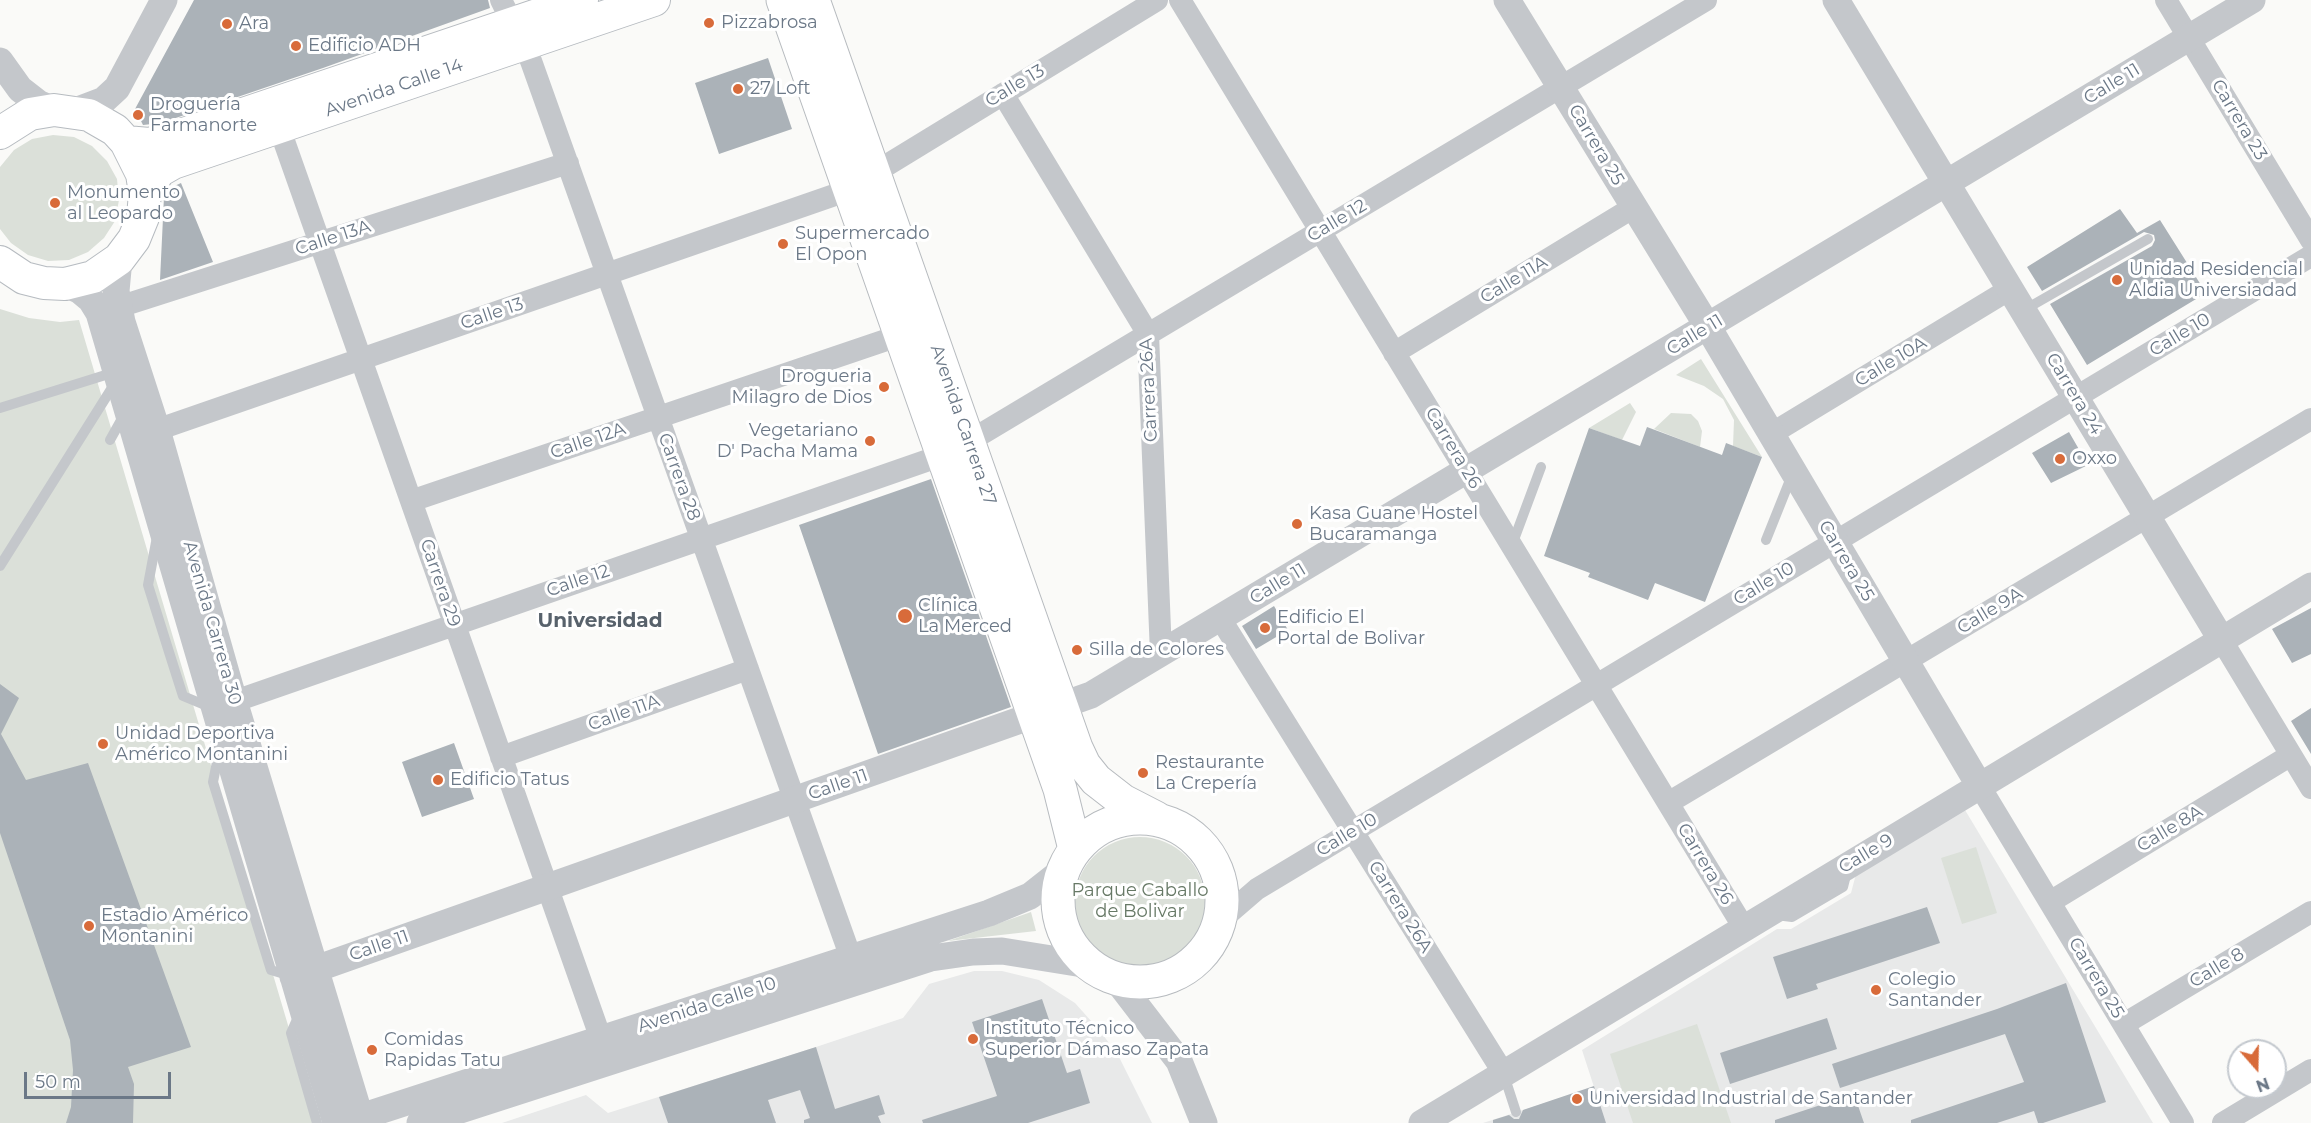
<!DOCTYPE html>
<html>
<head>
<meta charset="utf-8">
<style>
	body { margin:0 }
	#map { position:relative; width:2311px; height:1123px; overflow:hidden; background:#fafaf8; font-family:Montserrat,sans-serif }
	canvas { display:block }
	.north { position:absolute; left:2227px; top:1039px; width:60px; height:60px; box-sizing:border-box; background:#fff; border:2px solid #c4c9cf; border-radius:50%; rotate:160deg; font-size:16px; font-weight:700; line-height:24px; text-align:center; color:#6b7887 }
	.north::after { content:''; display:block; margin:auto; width:21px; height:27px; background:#d86b3a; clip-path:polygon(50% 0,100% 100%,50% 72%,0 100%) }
	.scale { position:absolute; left:24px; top:1072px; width:147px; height:27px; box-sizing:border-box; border:3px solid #6b7887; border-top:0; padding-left:8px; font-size:18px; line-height:21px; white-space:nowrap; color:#6b7887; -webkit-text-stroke:4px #fff; paint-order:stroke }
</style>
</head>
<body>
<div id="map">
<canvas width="2311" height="1123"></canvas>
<div class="north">N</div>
<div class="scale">50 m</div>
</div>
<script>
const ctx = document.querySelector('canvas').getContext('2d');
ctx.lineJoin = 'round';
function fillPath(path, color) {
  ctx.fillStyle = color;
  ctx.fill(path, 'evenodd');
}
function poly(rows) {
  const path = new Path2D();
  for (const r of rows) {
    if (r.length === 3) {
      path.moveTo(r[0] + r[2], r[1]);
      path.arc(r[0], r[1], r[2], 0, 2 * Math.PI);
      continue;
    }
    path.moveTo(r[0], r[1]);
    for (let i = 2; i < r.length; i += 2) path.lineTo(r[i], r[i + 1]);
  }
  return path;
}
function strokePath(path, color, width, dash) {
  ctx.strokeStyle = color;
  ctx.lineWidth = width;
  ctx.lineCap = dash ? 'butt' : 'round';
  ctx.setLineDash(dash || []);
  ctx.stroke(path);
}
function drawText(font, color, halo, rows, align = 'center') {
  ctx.font = font + ' Montserrat,sans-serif';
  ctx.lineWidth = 6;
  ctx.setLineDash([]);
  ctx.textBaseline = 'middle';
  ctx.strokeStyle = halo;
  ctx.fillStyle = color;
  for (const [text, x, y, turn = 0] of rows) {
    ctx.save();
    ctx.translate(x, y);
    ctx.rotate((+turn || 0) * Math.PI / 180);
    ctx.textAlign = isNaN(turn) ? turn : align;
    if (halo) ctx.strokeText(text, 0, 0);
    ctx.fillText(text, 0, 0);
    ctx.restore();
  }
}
fillPath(poly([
	[1965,810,2153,1123,1483,1123,1594,1087,1582,1050,1777,929,1791,929,1851,893,1856,874],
	[974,971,1002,971,1039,980,1075,1003,1100,1031,1118,1055,1152,1123,502,1123,586,1095,608,1113,816,1047,903,1018,929,984]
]), '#e8e9e9');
fillPath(poly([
	[53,135,74,137,92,146,107,161,117,179,119,200,115,221,104,238,88,252,69,260,48,261,28,255,11,243,0,229,0,167,14,150,32,139],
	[0,309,29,318,60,322,79,320,317,1123,0,1123],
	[1701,359,1762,457,1733,446,1734,420,1723,399,1704,386,1676,375],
	[1630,403,1636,412,1622,440,1589,428],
	[1671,413,1691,414,1698,421,1702,431,1700,447,1654,429],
	[1140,902,65],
	[1976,847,1997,913,1962,924,1941,858],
	[1031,912,1036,931,948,941],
	[1697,1024,1731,1123,1633,1123,1610,1054]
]), '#dbe0d9');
fillPath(poly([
	[194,0,488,0,490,8,323,68,161,123,143,125,135,109],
	[768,58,792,129,719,154,695,83],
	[181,183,213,262,160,280,164,197,170,188],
	[2120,209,2137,233,2160,220,2206,293,2087,365,2050,304,2152,246,2155,240,2154,235,2144,232,2042,291,2027,267],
	[1647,427,1722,455,1726,443,1762,457,1705,602,1655,583,1648,600,1588,577,1590,573,1544,556,1589,428,1640,446],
	[2069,432,2088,465,2051,483,2032,453],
	[931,479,1011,707,878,754,799,525],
	[1274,606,1288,630,1256,649,1242,626],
	[2311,608,2311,654,2292,663,2272,629],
	[0,684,19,698,1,734,26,780,88,763,191,1047,128,1067,134,1084,133,1123,66,1123,71,1107,73,1070,70,1040,0,833],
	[2311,708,2311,754,2291,721],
	[454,743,474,799,422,817,402,762],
	[1927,907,1940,943,1816,984,1818,989,1787,999,1773,957],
	[2066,983,2106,1102,2043,1123,2038,1123,2034,1111,1997,1123,1911,1123,1911,1120,2024,1082,2005,1034,1840,1088,1832,1064,1997,1009],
	[1042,999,1067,1073,1080,1069,1090,1103,1028,1123,923,1123,922,1120,997,1096,972,1022],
	[1827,1018,1837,1049,1730,1084,1720,1053],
	[816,1047,835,1109,879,1095,885,1114,878,1116,881,1123,804,1123,804,1120,810,1118,800,1090,768,1100,776,1123,668,1123,659,1097],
	[1594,1086,1606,1123,1493,1123,1493,1120,1509,1115,1514,1119,1519,1119,1523,1110],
	[1854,1094,1864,1123,1775,1123,1775,1120]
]), '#abb2b8');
const secondary = poly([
	[0,133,30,114,54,110,89,115,115,130,126,142,142,174,145,193,143,217,134,239,119,259,93,277,65,284,44,283,24,278,0,262],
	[126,142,149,144,166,140,582,0],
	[145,193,159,171,173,163,654,0]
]);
const primary = poly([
	[783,0,1060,789,1075,849],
	[813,0,1076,748,1084,765,1096,780,1123,801,1156,818],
	[1140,900,82]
]);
strokePath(secondary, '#b6bbc0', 34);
strokePath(primary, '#b7bbbf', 35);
strokePath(poly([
	[2024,310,2148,239],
	[0,408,115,372],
	[110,440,124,415],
	[157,537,148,585,169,652,183,696,212,708],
	[1766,540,1792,475],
	[1512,545,1541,467],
	[0,566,115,383],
	[219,752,213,782,271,970,291,976],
	[1776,915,1792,917,1843,887,1847,871],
	[299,1015,291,1033,317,1123],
	[1504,1075,1516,1112]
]), '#c4c7cb', 10);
strokePath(poly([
	[501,0,531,61,851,958],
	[1180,0,1744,928],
	[2166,0,2311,240],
	[1003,94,1148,334,1161,654],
	[279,127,601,1039],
	[874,173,1157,0],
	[103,312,568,163],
	[1394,353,1634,207],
	[1771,434,2010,289],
	[142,435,849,190],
	[968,442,1706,0],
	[411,501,901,335],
	[1220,618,1504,1074],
	[2221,639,2311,788],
	[218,707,943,455],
	[501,757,748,669],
	[1979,785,2183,1123],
	[1668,803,2311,419],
	[2050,902,2291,755],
	[1221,920,1257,889,2311,256],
	[2124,1024,2311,912],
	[2223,1123,2311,1070]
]), '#c4c7cb', 22);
strokePath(poly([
	[1507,0,1708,327,1979,785],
	[1836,0,2221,639],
	[0,61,20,89,38,103,54,110],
	[75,111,104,100,117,88,164,0],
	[119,259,116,291,122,322,157,430,234,701,362,1123],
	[65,284,79,290,91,300,99,313,336,1123],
	[293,977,1091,695,2252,0],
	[1116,979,1179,1061,1204,1123],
	[345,1122,989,913,1030,896,1063,870],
	[420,1123,931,958,973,952,1002,951,1089,965],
	[1422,1123,2311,586]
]), '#c4c7cb', 27);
strokePath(secondary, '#fff', 32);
strokePath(primary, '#fff', 33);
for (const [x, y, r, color] of [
	[709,23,6,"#d86b3a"],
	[227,24,6,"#d86b3a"],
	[296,46,6,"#d86b3a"],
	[738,89,6,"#d86b3a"],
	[138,115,6,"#d86b3a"],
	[55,203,6,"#d86b3a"],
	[783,244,6,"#d86b3a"],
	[2117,280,6,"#d86b3a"],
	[884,387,6,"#d86b3a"],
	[870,441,6,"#d86b3a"],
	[2060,459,6,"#d86b3a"],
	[1297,524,6,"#d86b3a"],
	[905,616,8,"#d86b3a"],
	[1265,628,6,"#d86b3a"],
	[1077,650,6,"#d86b3a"],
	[103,744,6,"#d86b3a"],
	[1143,773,6,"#d86b3a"],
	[438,780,6,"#d86b3a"],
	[89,926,6,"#d86b3a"],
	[1876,990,6,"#d86b3a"],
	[973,1039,6,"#d86b3a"],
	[372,1050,6,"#d86b3a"],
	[1577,1099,6,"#d86b3a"]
]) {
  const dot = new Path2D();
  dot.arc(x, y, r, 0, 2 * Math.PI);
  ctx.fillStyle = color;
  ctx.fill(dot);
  strokePath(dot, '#fff', 2);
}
drawText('18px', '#6b7887', '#fff', [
	["Pizzabrosa",721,23],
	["Ara",239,24],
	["Edificio ADH",308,46],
	["27 Loft",750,89],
	["Droguería",150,105],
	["Farmanorte",150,126],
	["Monumento",67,193],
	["al Leopardo",67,214],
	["Supermercado",795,234],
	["El Opon",795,255],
	["Unidad Residencial",2129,270],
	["Aldia Universiadad",2129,291],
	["Drogueria",872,377,"right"],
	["Milagro de Dios",872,398,"right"],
	["Vegetariano",858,431,"right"],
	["D' Pacha Mama",858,452,"right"],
	["Oxxo",2072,459],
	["Kasa Guane Hostel",1309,514],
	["Bucaramanga",1309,535],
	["Clínica",918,606],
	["La Merced",918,627],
	["Edificio El",1277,618],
	["Portal de Bolivar",1277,639],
	["Silla de Colores",1089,650],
	["Unidad Deportiva",115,734],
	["Américo Montanini",115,755],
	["Restaurante",1155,763],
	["La Crepería",1155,784],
	["Edificio Tatus",450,780],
	["Estadio Américo",101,916],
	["Montanini",101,937],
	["Colegio",1888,980],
	["Santander",1888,1001],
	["Instituto Técnico",985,1029],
	["Superior Dámaso Zapata",985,1050],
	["Comidas",384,1040],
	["Rapidas Tatu",384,1061],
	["Universidad Industrial de Santander",1589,1099]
], 'left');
drawText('18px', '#6b7887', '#fff', [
	["Calle 11",2112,84,-31],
	["Calle 13",1015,86,-31],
	["Avenida Calle 14",394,88,-19],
	["Carrera 23",2239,120,59],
	["Carrera 25",1596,145,59],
	["Calle 12",1337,221,-31],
	["Calle 13A",333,238,-18],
	["Calle 11A",1514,280,-31],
	["Calle 13",492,314,-19],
	["Calle 11",1695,335,-31],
	["Calle 10",2180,335,-31],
	["Calle 10A",1891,362,-31],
	["Carrera 26A",1149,390,-93],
	["Carrera 24",2074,394,59],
	["Avenida Carrera 27",963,425,71],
	["Calle 12A",588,441,-19],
	["Carrera 26",1453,448,59],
	["Carrera 28",679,477,70],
	["Carrera 25",1846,561,59],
	["Calle 12",578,581,-19],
	["Carrera 29",440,583,71],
	["Calle 11",1278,584,-31],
	["Calle 10",1764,584,-31],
	["Calle 9A",1990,611,-31],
	["Avenida Carrera 30",212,623,74],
	["Calle 11A",624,713,-20],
	["Calle 11",838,785,-19],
	["Calle 8A",2170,829,-31],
	["Calle 10",1347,835,-31],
	["Calle 9",1866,854,-31],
	["Carrera 26",1705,864,59],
	["Carrera 26A",1400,907,58],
	["Calle 11",379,946,-19],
	["Calle 8",2217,968,-31],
	["Carrera 25",2096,978,59],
	["Avenida Calle 10",707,1005,-18]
]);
drawText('18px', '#677966', '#fff', [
	["Parque Caballo",1140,891],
	["de Bolivar",1140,912]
]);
drawText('bold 20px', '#58626c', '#fff', [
	["Universidad",600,621]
]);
</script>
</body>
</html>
